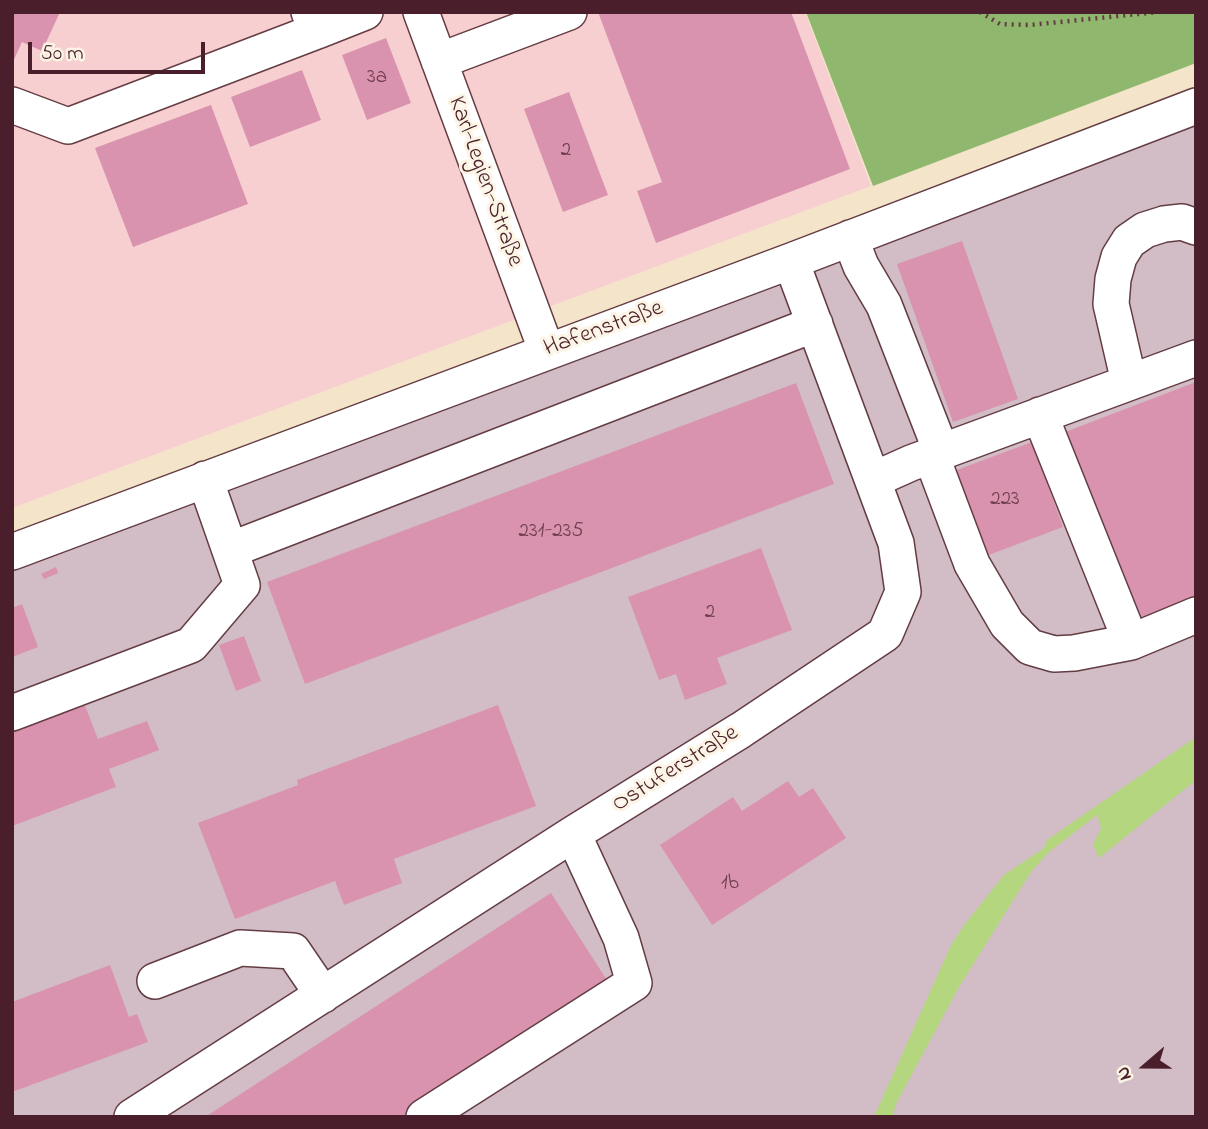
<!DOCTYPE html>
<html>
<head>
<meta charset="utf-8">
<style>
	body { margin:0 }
	#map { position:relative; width:1208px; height:1129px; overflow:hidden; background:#f4e4c9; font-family:"Indie Flower",sans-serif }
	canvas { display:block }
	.frame { position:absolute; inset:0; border:14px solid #4a1f2b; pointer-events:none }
	.north { position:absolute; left:1110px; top:1031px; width:70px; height:70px; -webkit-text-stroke:5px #fcf5e5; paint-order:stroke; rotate:250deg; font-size:19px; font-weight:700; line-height:28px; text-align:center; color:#4a1f2b }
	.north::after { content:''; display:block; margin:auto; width:24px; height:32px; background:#4a1f2b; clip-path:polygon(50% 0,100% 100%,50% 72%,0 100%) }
	.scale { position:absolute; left:28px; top:42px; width:177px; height:32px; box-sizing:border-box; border:4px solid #4a1f2b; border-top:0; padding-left:9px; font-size:21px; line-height:24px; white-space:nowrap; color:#4a1f2b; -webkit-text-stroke:5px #fcf5e5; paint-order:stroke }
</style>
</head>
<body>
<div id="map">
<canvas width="1208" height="1129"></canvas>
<div class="frame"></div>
<div class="north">N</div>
<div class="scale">50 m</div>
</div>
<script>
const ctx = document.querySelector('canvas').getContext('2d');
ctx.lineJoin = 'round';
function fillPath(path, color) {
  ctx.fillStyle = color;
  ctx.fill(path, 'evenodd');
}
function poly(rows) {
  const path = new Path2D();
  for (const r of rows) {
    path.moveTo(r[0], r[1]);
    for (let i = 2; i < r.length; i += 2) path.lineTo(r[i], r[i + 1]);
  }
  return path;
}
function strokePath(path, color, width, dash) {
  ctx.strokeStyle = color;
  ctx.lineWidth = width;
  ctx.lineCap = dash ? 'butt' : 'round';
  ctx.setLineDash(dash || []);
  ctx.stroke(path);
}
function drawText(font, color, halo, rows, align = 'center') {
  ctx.font = font + ' "Indie Flower",sans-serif';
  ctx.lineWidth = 6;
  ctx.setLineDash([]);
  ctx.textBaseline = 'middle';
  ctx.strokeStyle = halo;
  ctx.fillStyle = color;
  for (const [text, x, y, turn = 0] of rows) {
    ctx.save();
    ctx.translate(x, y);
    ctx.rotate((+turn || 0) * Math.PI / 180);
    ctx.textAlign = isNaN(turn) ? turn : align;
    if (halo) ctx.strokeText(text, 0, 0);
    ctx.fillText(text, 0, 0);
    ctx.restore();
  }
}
fillPath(poly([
	[12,12,805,12,871,186,12,508]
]), '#f7cfd1');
fillPath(poly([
	[1196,111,1196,1117,12,1117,12,569]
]), '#d2bdc6');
fillPath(poly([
	[1196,737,1196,780,1099,858,1093,845,1101,828,1097,815,1049,852,1031,872,959,987,897,1102,892,1117,874,1117,951,945,965,924,1004,875,1044,848,1047,840]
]), '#b4d67e');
fillPath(poly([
	[806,12,1196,12,1196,63,873,186]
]), '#8fb76d');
fillPath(poly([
	[12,12,60,12,42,51,22,42,12,64],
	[598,12,791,12,850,169,656,243,637,191,662,182],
	[386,38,411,103,367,120,342,55],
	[302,70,321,120,250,147,231,97],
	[569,92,608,195,563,212,524,109],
	[211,105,248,204,133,247,95,148],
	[962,241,1018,399,953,422,897,264],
	[1196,382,1196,597,1137,619,1065,432],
	[796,383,834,484,305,684,267,582],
	[1032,442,1063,527,978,559,946,474],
	[761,548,792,630,717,658,727,684,685,700,676,674,659,680,628,597],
	[56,567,58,573,44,579,41,574],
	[22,604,38,647,12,657,12,608],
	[244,636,261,681,236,691,219,645],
	[84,703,98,739,147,721,159,750,109,769,116,787,12,826,12,730],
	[498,705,536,806,394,859,402,883,344,905,335,881,235,919,198,823,298,785,297,780],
	[788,781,799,797,813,788,846,838,712,925,660,845,733,797,742,811],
	[551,893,610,985,406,1117,205,1117],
	[110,965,129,1017,137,1014,148,1042,12,1092,12,1002]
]), '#d993ae');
const minor = poly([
	[309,12,317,31,365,12],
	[421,12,547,352],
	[439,61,569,12],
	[12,105,68,126,317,31],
	[850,238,861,266,884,305,941,451],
	[1129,382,1111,304,1113,279,1119,257,1129,241,1145,230,1164,224,1182,222,1196,227],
	[1040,415,1131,642],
	[931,455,972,564,1007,624,1030,647,1054,654,1074,653,1131,642,1196,615],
	[873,480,911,463,1196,358],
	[230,550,815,324],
	[12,552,791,261,1196,106],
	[12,713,191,645,242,585,205,479],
	[155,981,240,948,293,951,323,995],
	[132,1117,573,834,741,730,885,634,903,592,896,543,791,261],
	[424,1117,634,983,621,938,573,834]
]);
strokePath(minor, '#643d43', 38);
strokePath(poly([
	[980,12,1000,24,1030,25,1158,12]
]), '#643d43', 4.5, [2, 5]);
strokePath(minor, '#fff', 35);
drawText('21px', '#6e3c4c', null, [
	["3a",377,79],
	["2",566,152],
	["223",1005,501],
	["231-235",551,533],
	["2",710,614],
	["1b",730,885]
]);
drawText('24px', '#4a1f2b', '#fcf5e5', [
	["Karl-Legien-Straße",484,182,70],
	["Hafenstraße",604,330,-20],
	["Ostuferstraße",676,770,-32]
]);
</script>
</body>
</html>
